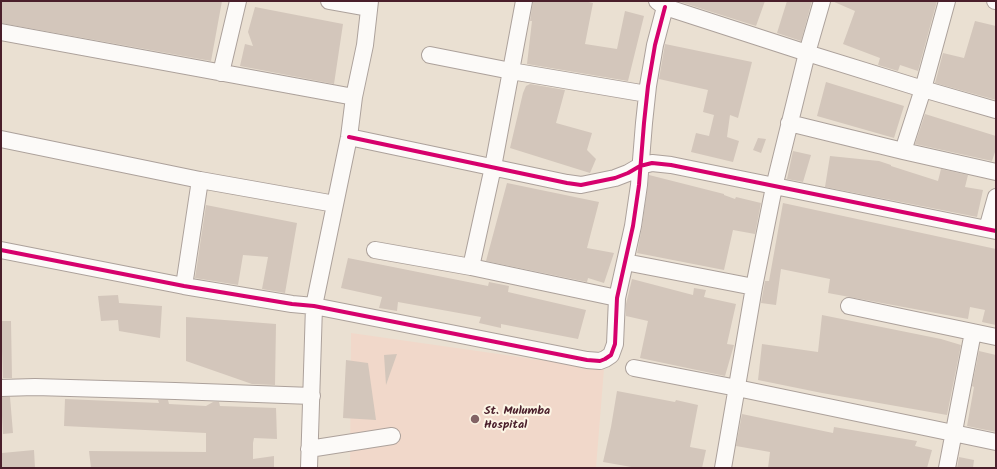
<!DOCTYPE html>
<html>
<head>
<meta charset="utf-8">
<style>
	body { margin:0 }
	#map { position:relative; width:997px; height:469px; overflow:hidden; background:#eae0d2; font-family:Kalam,sans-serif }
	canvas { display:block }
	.frame { position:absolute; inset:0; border:2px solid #4a1f2b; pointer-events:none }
</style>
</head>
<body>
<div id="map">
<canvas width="997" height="469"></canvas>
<div class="frame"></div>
</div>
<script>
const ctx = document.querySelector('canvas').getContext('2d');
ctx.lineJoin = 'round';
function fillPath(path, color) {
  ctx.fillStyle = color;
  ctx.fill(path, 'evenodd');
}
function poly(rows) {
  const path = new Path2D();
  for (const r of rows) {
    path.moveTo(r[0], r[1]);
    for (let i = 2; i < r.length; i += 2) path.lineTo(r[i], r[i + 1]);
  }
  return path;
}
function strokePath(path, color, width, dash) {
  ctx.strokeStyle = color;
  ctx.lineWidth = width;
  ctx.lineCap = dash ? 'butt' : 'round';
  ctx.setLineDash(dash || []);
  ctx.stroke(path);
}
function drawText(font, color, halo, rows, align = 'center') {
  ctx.font = font + ' Kalam,sans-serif';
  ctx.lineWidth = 4;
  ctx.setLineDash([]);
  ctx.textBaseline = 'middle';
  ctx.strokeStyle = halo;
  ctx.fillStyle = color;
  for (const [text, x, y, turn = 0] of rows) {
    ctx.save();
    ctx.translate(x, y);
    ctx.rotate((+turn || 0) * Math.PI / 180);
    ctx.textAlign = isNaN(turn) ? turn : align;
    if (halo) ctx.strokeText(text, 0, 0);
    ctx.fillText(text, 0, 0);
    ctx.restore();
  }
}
fillPath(poly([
	[351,333,604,369,596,468,350,468]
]), '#f1d8ca');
fillPath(poly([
	[1,1,222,1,211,61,1,23],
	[533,1,584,1,593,3,585,44,617,49,625,11,644,16,628,81,527,64,532,21,530,21],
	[677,1,765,1,756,26],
	[787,1,812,1,801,41,777,33],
	[832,1,937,1,918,71,900,65,898,71,878,65,880,58,843,44,855,11],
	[255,7,343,24,334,84,240,66,245,44,253,46,248,32],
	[975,21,996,26,996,100,935,83,943,53,964,58],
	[665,44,752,62,738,118,730,115,727,137,739,141,733,162,691,152,696,133,709,136,714,115,703,112,708,90,659,79],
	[826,82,904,106,894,138,817,116],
	[530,84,565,90,556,123,592,133,587,150,596,159,590,173,510,148,523,93,526,86],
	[925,114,996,136,996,149,992,161,915,144],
	[758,138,766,139,761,153,753,150],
	[793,151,811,155,803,182,787,179],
	[830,156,879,161,891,165,891,166,938,181,941,169,968,175,965,187,983,190,977,217,825,187],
	[649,175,724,194,724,195,735,199,736,197,761,203,755,234,733,230,724,270,637,253,642,227],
	[507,183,599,202,587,248,614,253,604,283,588,278,587,282,486,261],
	[783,203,996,249,996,325,982,322,985,310,970,307,968,319,828,293,830,279,781,269,776,305,761,303,765,281,769,281],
	[206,205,297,223,285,293,262,289,268,257,243,255,238,285,195,278],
	[348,258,488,286,489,282,509,286,508,292,586,310,578,339,501,324,501,328,479,323,481,317,398,302,397,311,379,308,382,297,341,288],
	[632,279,693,295,694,288,706,290,704,297,736,304,727,344,734,345,725,376,640,358,648,321,626,316,626,304],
	[118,295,119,303,162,306,160,338,119,331,118,320,101,321,98,296],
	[822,315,941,339,961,345,947,415,822,393,758,380,762,344,818,352],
	[186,317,276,324,275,385,252,384,186,361],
	[1,321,11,321,12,378,3,378],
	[979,351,996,355,996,432,967,426,974,387,972,386],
	[397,354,386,385,384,355],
	[346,360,368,363,376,420,343,418],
	[617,391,675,402,676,400,698,405,690,447,706,450,702,468,637,468,603,462,611,427],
	[1,397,10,397,13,433,3,434],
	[65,399,159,403,158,400,168,400,169,404,206,406,213,402,219,402,220,406,276,408,277,439,254,438,253,443,253,459,274,456,274,468,91,468,89,451,206,452,206,433,64,426],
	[742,414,833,433,834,427,917,441,915,446,932,450,927,468,768,468,770,452,736,446],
	[34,450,35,468,2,468,2,453],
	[959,457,974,460,973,468,957,468]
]), '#d3c6bb');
const minor = poly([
	[329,1,368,8],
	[657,1,665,7,807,53,923,89,996,110],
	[995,1,996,1],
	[1,32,354,97],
	[430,55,511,71,647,94],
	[221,73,238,1],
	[789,123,903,151,996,172],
	[349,137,567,183,581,185,615,178,628,173,640,166,652,163,671,165,996,231],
	[1,139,200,180,335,204],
	[903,151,923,89,947,1],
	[987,229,996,197],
	[1,250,184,286,292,304,314,306,587,360,600,361,605,359,611,355,615,344,617,298,633,226,639,185,644,123,648,86,655,45,665,7],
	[375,250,471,267,617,298],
	[625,262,754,287,723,468],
	[471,267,493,167,524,1],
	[184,286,200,180],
	[754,287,774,187,807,53,822,1],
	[849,306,996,337],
	[634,368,737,388,996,442],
	[1,388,35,387,175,391,312,396],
	[309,449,392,436],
	[309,468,314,306,349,137,354,97,365,45,370,1],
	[947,468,973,332]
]);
strokePath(minor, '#aca19b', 18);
strokePath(minor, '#fcfaf8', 16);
strokePath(poly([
	[349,137,567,183,581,185,615,178,628,173,640,166,652,163,671,165,996,231],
	[1,250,184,286,292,304,314,306,587,360,600,361,605,359,611,355,615,344,617,298,633,226,639,185,644,123,648,86,655,45,665,7]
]), '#d6006c', 4);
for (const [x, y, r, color] of [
	[475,419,5,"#826365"]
]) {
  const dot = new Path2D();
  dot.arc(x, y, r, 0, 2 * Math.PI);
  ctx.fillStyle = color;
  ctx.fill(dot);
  strokePath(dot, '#fcf5e5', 1.5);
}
drawText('bold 12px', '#4a1f2b', '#fcf5e5', [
	["St. Mulumba",484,412],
	["Hospital",484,426]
], 'left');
</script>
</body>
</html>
